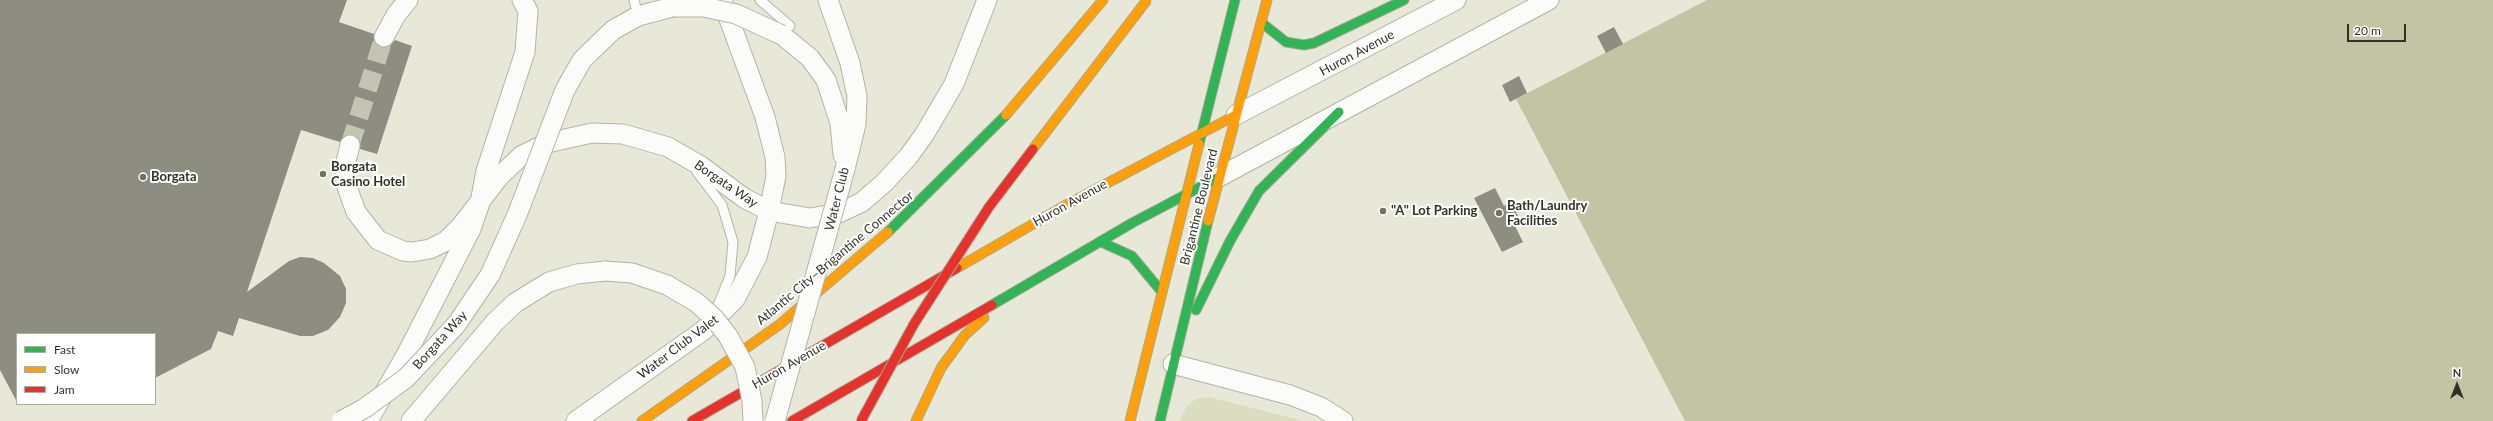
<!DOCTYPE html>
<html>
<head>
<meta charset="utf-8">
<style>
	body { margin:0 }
	#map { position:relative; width:2493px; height:421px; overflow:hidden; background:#e7e8d8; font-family:Lato,sans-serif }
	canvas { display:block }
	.legend { position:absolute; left:16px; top:333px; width:140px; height:72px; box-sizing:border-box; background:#fff; border:1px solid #adada8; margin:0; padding:5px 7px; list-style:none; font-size:12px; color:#313226 }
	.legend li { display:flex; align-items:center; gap:8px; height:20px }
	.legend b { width:20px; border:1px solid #adada8 }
	.north { position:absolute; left:2437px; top:365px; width:40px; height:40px; -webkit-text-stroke:3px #fff; paint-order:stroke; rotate:0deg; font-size:11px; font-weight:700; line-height:16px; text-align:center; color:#313226 }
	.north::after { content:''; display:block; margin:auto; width:14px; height:18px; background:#313226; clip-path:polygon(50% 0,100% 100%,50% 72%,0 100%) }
	.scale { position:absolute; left:2347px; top:24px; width:59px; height:18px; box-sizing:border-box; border:2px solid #313226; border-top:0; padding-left:5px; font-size:12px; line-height:14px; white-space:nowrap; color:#313226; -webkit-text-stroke:3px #fff; paint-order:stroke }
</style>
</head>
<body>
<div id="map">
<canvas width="2493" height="421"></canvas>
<ul class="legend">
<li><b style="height:5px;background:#30b455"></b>Fast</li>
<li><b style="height:5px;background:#ff9f0a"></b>Slow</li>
<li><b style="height:5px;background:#e5322d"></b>Jam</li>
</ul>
<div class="north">N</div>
<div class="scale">20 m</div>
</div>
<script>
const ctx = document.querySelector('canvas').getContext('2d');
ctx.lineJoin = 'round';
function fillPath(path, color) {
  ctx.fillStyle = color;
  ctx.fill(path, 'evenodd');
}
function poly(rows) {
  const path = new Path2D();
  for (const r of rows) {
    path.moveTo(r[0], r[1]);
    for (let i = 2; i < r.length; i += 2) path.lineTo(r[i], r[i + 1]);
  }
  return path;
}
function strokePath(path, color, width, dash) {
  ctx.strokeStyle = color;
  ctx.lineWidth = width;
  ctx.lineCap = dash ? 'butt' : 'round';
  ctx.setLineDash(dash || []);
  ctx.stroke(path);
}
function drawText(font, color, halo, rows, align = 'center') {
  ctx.font = font + ' Lato,sans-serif';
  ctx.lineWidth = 4;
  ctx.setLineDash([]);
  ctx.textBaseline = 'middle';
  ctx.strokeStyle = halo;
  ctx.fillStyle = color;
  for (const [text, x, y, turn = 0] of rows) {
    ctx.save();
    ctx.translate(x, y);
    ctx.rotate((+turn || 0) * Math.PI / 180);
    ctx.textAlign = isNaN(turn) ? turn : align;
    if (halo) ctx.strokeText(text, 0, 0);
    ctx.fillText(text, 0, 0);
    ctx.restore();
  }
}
fillPath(poly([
	[1209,397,1296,419,1301,421,1179,421,1187,406,1196,399]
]), '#dbddc0');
fillPath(poly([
	[1707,0,2493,0,2493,421,1685,421,1516,99]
]), '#c2c4a3');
fillPath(poly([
	[0,0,347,0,339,22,374,34,374,42,379,47,389,47,395,40,412,46,377,154,360,149,360,142,353,134,346,135,340,142,301,130,247,292,289,261,300,257,313,258,324,263,340,276,346,289,346,303,340,317,328,330,313,336,300,336,239,318,233,336,218,331,211,349,155,378,155,334,17,334,17,402,0,370],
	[1614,27,1623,44,1606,53,1597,36],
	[1519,76,1527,93,1510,102,1502,85],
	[1495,188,1504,206,1511,202,1520,220,1514,224,1523,242,1502,252,1474,198]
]), '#8d8e81');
strokePath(poly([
	[350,145,384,37]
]), '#c3c4b4', 19, [19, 10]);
const lane = poly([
	[634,0,638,16],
	[760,0,790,26],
	[697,172,722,205,733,242,730,276,716,310]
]);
const street = poly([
	[828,0,850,63,857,96,856,124,845,169],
	[782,35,810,58,826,80,840,123,843,155],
	[384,37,396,15,408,0],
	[565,90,582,60,613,30,638,16,672,7],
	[1236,115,1456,0],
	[350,145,345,166,346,184,356,212,378,240,403,251,412,252,430,249,446,241,461,226,499,177,521,156,547,143,592,133,623,134,668,147,701,166,744,198,769,211,810,218,839,213,862,202,884,183,908,157,924,135,954,84,987,0],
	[1219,177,1549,0],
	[456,325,490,275,517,215],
	[1173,364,1290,395,1321,407,1343,421],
	[368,421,405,357,471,229,480,203,486,171,525,52,528,11,522,0],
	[411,421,495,322,515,303,549,282,577,274,605,271],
	[576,421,704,330,735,299,757,257,769,211,776,176,775,157,765,117,722,0]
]);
const fast = poly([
	[1262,23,1286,42,1304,45,1314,43,1404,0],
	[1199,144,1235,0],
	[888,232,1006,115],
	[1101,242,1132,256,1161,291],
	[992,305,1132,223,1219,177],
	[1196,310,1230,241,1259,191,1339,112],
	[1160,421,1208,221]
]);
const slow = poly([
	[1006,115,1103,0],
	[1208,221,1267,0],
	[957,268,1066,205,1236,115],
	[642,421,779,325,888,232],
	[916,421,941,368,965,335,984,318],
	[1130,421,1199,144]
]);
const jam = poly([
	[692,421,957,268],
	[792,421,992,305]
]);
strokePath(lane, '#b3b4a7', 11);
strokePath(street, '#b3b4a7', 21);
strokePath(fast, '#a8a992', 11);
strokePath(slow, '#a8a992', 11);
strokePath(jam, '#a8a992', 11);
strokePath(lane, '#fbfcf9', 9);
strokePath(street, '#fbfcf9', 19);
strokePath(fast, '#30b455', 9);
strokePath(slow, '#ff9f0a', 9);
strokePath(jam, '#e5322d', 9);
const streetBridge = poly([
	[672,7,704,7,736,14,782,35],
	[517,215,565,90],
	[605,271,632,273,667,285,696,302,714,318,728,336,745,367,752,401,753,421],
	[341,421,365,408,406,378,456,325],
	[775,421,845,169]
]);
const slowBridge = poly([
	[1033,149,1147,0]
]);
const jamBridge = poly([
	[861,421,914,324,989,207,1033,149]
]);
strokePath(streetBridge, '#b3b4a7', 21, []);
strokePath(slowBridge, '#a8a992', 11, []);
strokePath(jamBridge, '#a8a992', 11, []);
strokePath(streetBridge, '#fbfcf9', 19);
strokePath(slowBridge, '#ff9f0a', 9);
strokePath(jamBridge, '#e5322d', 9);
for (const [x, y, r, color] of [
	[323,174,4,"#717264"],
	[143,177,4,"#717264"],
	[1383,211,4,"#717264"],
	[1499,213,4,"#717264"]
]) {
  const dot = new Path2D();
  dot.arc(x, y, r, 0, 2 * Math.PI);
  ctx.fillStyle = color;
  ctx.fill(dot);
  strokePath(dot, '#fff', 1.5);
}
drawText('13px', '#313226', '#fff', [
	["Huron Avenue",1357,53,-28],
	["Borgata Way",726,184,34],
	["Water Club",837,199,-76],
	["Huron Avenue",1070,203,-29],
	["Brigantine Boulevard",1199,207,-76],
	["Atlantic City–Brigantine Connector",835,258,-40],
	["Borgata Way",440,340,-48],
	["Water Club Valet",678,347,-37],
	["Huron Avenue",789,365,-30]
]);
drawText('bold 13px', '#313226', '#fff', [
	["Borgata",331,167],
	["Casino Hotel",331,182],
	["Borgata",151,177],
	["Bath/Laundry",1507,206],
	["Facilities",1507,221],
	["\"A\" Lot Parking",1391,211]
], 'left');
</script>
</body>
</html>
